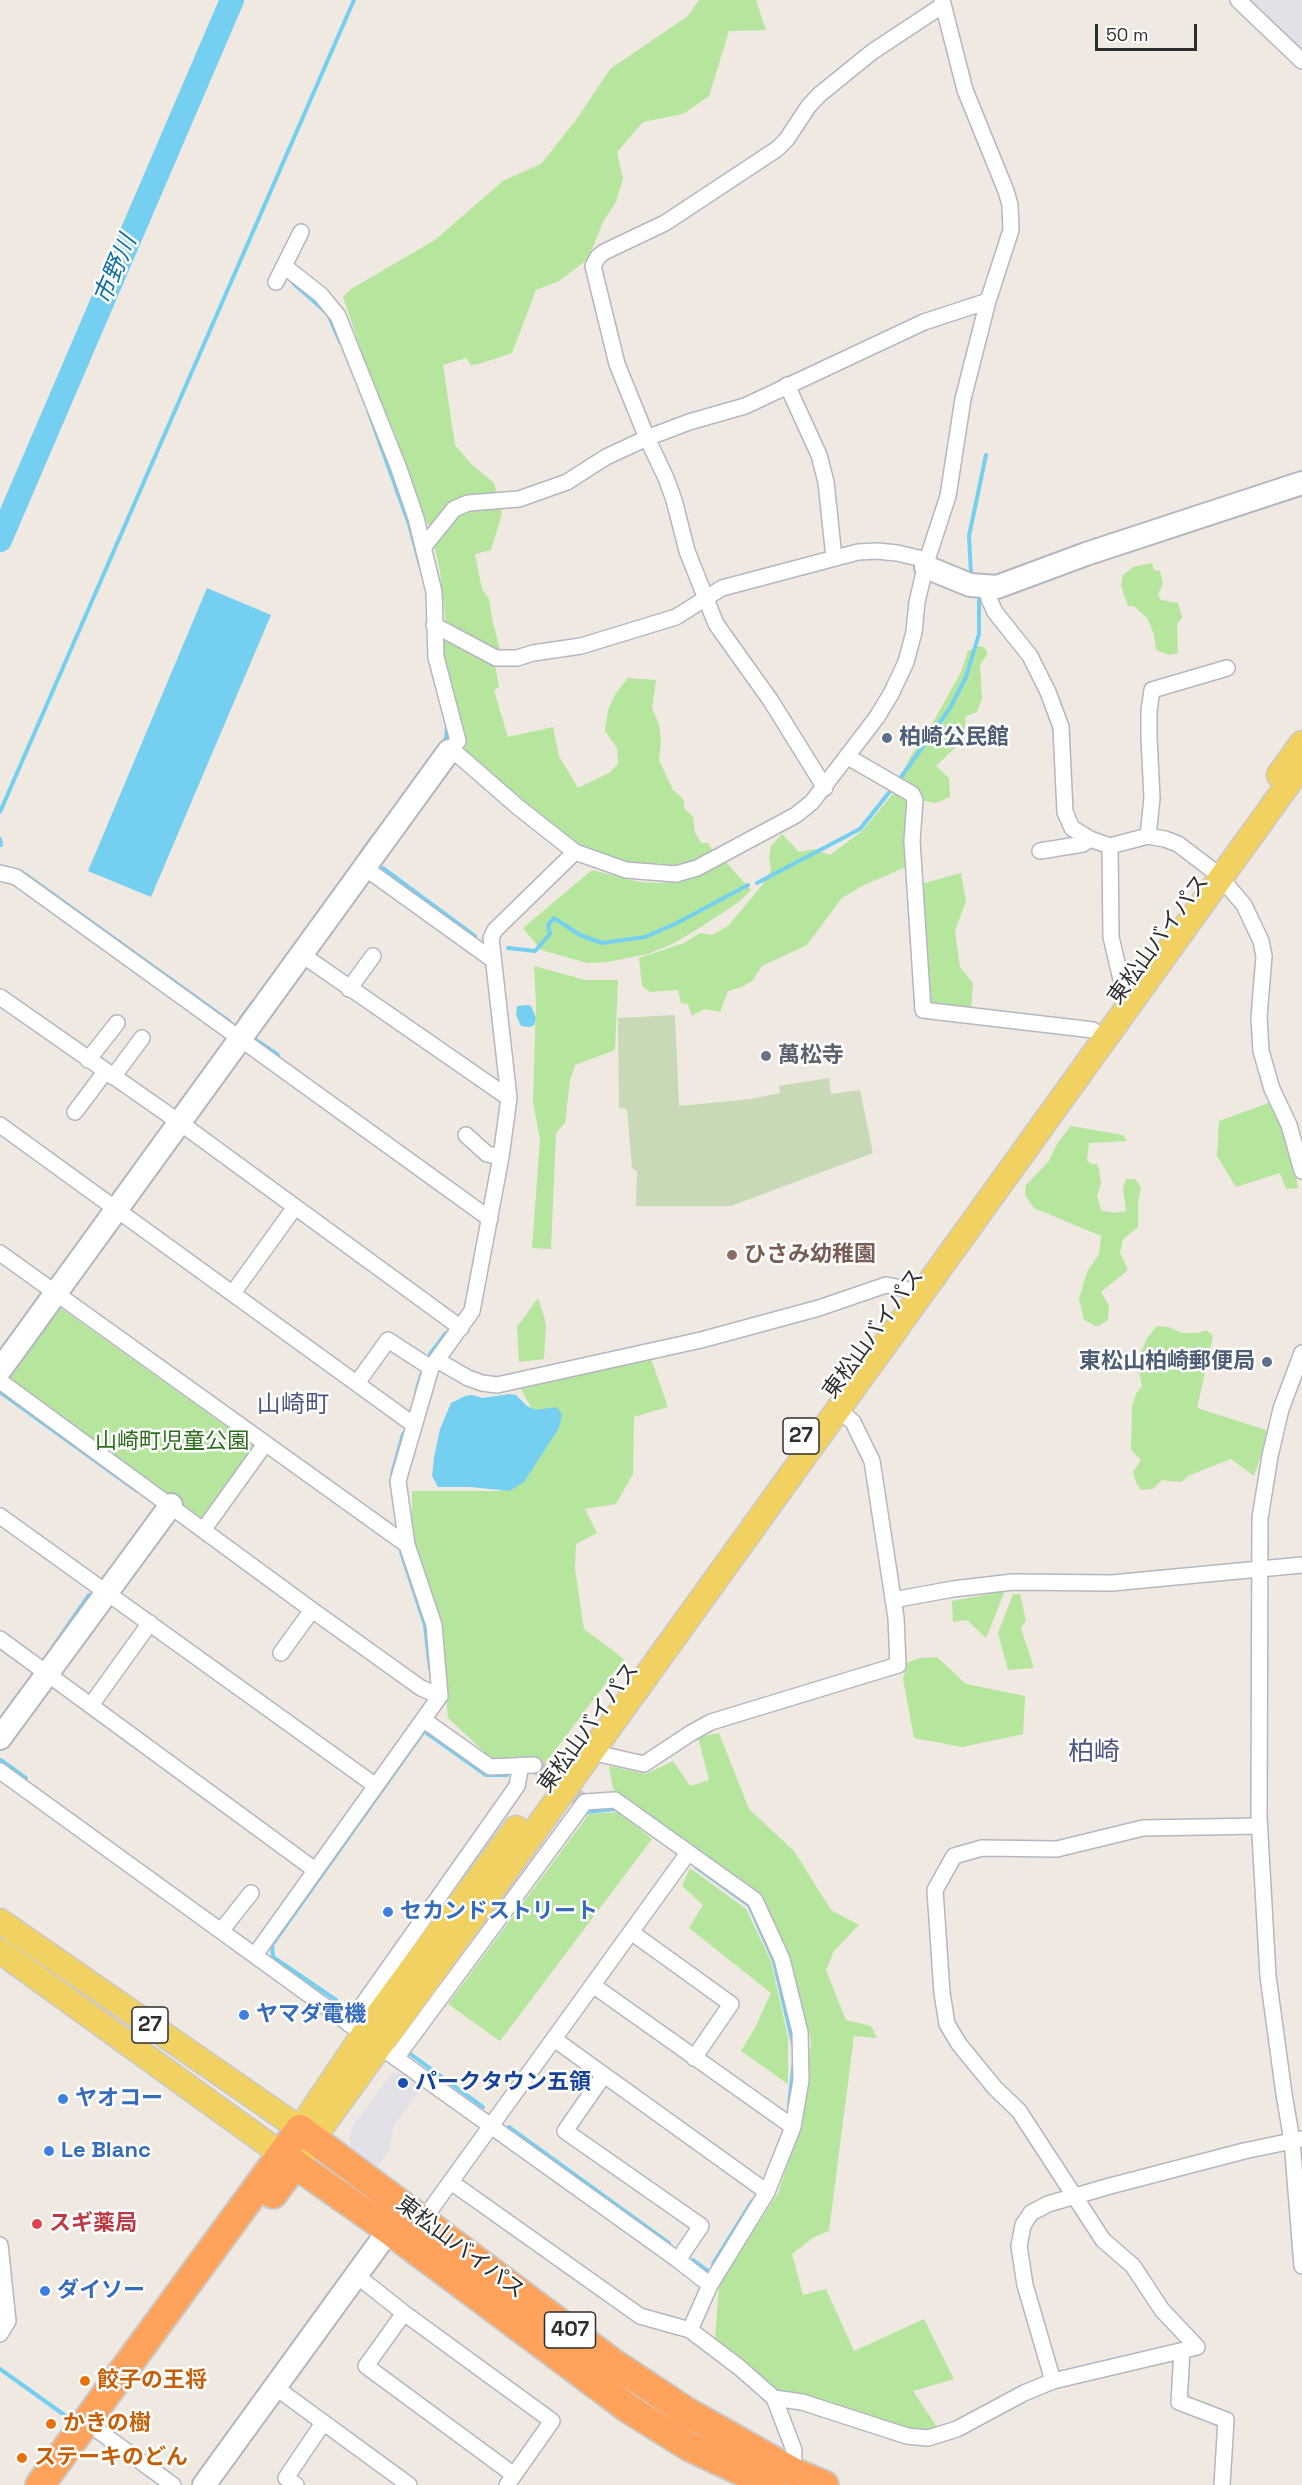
<!DOCTYPE html>
<html>
<head>
<meta charset="utf-8">
<style>
	body { margin:0 }
	#map { position:relative; width:1302px; height:2485px; overflow:hidden; background:#efe9e1; font-family:"Space Grotesk",sans-serif }
	canvas { display:block }
	.scale { position:absolute; left:1095px; top:24px; width:102px; height:27px; box-sizing:border-box; border:3px solid #2e2e2e; border-top:0; padding-left:8px; font-size:18px; line-height:21px; white-space:nowrap; color:#2e2e2e; -webkit-text-stroke:4px #fff; paint-order:stroke }
</style>
</head>
<body>
<div id="map">
<canvas width="1302" height="2485"></canvas>
<div class="scale">50 m</div>
</div>
<script>
const ctx = document.querySelector('canvas').getContext('2d');
ctx.lineJoin = 'round';
function fillPath(path, color) {
  ctx.fillStyle = color;
  ctx.fill(path, 'evenodd');
}
function poly(rows) {
  const path = new Path2D();
  for (const r of rows) {
    path.moveTo(r[0], r[1]);
    for (let i = 2; i < r.length; i += 2) path.lineTo(r[i], r[i + 1]);
  }
  return path;
}
function strokePath(path, color, width, dash) {
  ctx.strokeStyle = color;
  ctx.lineWidth = width;
  ctx.lineCap = dash ? 'butt' : 'round';
  ctx.setLineDash(dash || []);
  ctx.stroke(path);
}
function drawText(font, color, halo, rows, align = 'center') {
  ctx.font = font + ' "Space Grotesk","Noto Sans JP",sans-serif';
  ctx.lineWidth = 5;
  ctx.setLineDash([]);
  ctx.textBaseline = 'middle';
  ctx.strokeStyle = halo;
  ctx.fillStyle = color;
  for (const [text, x, y, turn = 0] of rows) {
    ctx.save();
    ctx.translate(x, y);
    ctx.rotate((+turn || 0) * Math.PI / 180);
    ctx.textAlign = isNaN(turn) ? turn : align;
    if (halo) ctx.strokeText(text, 0, 0);
    ctx.fillText(text, 0, 0);
    ctx.restore();
  }
}
fillPath(poly([
	[1244,0,1302,0,1302,55],
	[408,2072,424,2085,393,2127,389,2150,377,2168,352,2150,349,2139,352,2127,392,2073]
]), '#e3e1e8');
fillPath(poly([
	[699,0,756,0,766,30,729,31,709,96,683,114,643,122,617,152,623,179,616,202,604,220,588,259,559,281,536,290,512,353,479,364,471,365,466,358,443,365,455,445,471,464,494,483,502,514,491,550,475,554,482,589,489,599,493,623,503,661,495,665,499,687,494,691,508,737,553,727,559,756,578,788,609,773,618,764,617,748,605,731,608,710,616,693,628,678,656,680,652,708,659,724,661,743,659,760,673,790,684,800,684,808,693,817,695,832,701,843,708,843,712,849,706,858,677,870,659,863,635,866,601,855,579,844,478,765,465,750,454,698,441,655,446,625,440,572,431,531,417,500,396,436,368,371,343,297,351,289,435,240,503,181,541,164,576,120,610,69,688,16],
	[1152,563,1154,570,1160,571,1163,583,1158,595,1161,600,1178,603,1181,612,1182,618,1177,624,1178,653,1170,655,1156,650,1154,634,1147,618,1134,606,1128,606,1124,595,1121,585,1123,575,1133,567],
	[978,646,984,647,988,653,980,665,982,699,977,712,966,716,963,740,936,766,949,778,950,797,936,803,919,800,899,784,909,759,936,717,961,672,968,651],
	[896,790,910,799,906,867,864,885,842,898,807,945,762,966,752,981,742,987,728,991,720,1012,704,1009,692,1016,688,1004,681,1003,678,990,650,992,642,986,639,958,684,943,700,933,712,935,728,926,763,884,771,870,769,857,771,846,782,834,799,852,814,849,830,855,862,831],
	[726,862,751,890,739,902,696,930,672,944,648,954,607,962,587,963,541,950,523,928,592,870,640,882,662,883,700,875],
	[961,873,966,901,955,931,960,967,973,983,971,1009,928,1005,921,884],
	[534,966,585,980,618,980,615,1050,575,1065,570,1080,565,1123,556,1133,551,1249,532,1248,540,1140,533,1102,536,1003],
	[1271,1102,1282,1128,1295,1170,1298,1188,1286,1189,1280,1173,1236,1187,1217,1156,1219,1121],
	[1071,1126,1123,1135,1127,1141,1089,1143,1087,1160,1091,1164,1097,1164,1099,1169,1101,1184,1097,1196,1101,1210,1114,1213,1126,1211,1123,1188,1126,1179,1135,1179,1141,1188,1138,1201,1138,1227,1123,1239,1120,1253,1128,1270,1101,1292,1109,1306,1108,1320,1097,1327,1084,1320,1079,1299,1087,1272,1099,1254,1101,1236,1034,1208,1025,1195,1026,1185,1049,1161,1057,1144],
	[538,1298,546,1323,544,1359,519,1362,517,1327],
	[58,1306,255,1447,203,1519,7,1377],
	[1157,1326,1169,1327,1182,1333,1198,1333,1206,1330,1213,1336,1197,1408,1266,1430,1266,1440,1254,1476,1231,1459,1190,1475,1181,1482,1162,1480,1153,1489,1141,1490,1136,1483,1133,1472,1141,1460,1131,1450,1132,1406,1136,1394,1142,1386,1139,1372,1140,1355,1147,1338],
	[650,1356,668,1407,634,1417,633,1474,616,1504,585,1509,597,1533,576,1544,575,1569,584,1629,624,1659,544,1765,535,1757,494,1761,448,1718,439,1622,412,1541,412,1491,501,1491,533,1467,542,1428,520,1387],
	[1005,1591,986,1638,967,1620,953,1622,952,1601],
	[1013,1594,1020,1594,1026,1621,1021,1628,1034,1668,1008,1670,998,1633],
	[937,1657,966,1684,1025,1696,1023,1734,962,1747,914,1738,903,1679,907,1663,920,1658],
	[719,1733,749,1809,794,1851,831,1910,859,1925,834,1951,826,1970,846,2020,871,2026,877,2038,854,2036,829,2231,814,2237,792,2254,803,2295,826,2289,854,2351,924,2319,954,2379,913,2391,939,2430,927,2434,773,2392,755,2372,715,2339,719,2284,778,2193,802,2121,811,2041,789,1956,762,1901,613,1789,609,1766,646,1774,673,1761,690,1786,709,1780,698,1737],
	[618,1812,652,1839,500,2041,448,2004,589,1814],
	[690,1868,746,1909,771,1961,788,2038,788,2084,741,2051,755,2028,771,1993,689,1928,703,1905,682,1886]
]), '#b6e59e');
fillPath(poly([
	[675,1015,679,1106,751,1099,780,1093,779,1086,829,1078,831,1094,860,1090,873,1153,731,1206,636,1206,637,1171,632,1168,627,1109,619,1108,618,1018]
]), '#c8d9b8');
fillPath(poly([
	[207,588,271,615,151,897,88,871],
	[528,1005,531,1006,536,1018,534,1025,530,1027,521,1026,516,1015,517,1006],
	[509,1394,516,1395,527,1406,536,1410,557,1407,562,1415,559,1428,524,1482,509,1491,471,1487,438,1487,432,1476,434,1457,440,1429,451,1403,465,1396,472,1395,483,1398]
]), '#75cff0');
strokePath(poly([
	[293,283,328,314,340,342],
	[368,410,409,524,420,565],
	[971,573,969,536,986,455],
	[442,744,446,739,447,726],
	[899,780,950,708,966,677,979,634,979,600],
	[0,812,354,0],
	[0,839,1,845],
	[361,853,375,834],
	[383,868,475,936],
	[22,872,229,1021],
	[757,883,860,829,891,790],
	[508,948,535,951,550,934,548,925,554,918,580,935,602,943,645,937,677,923,748,885],
	[241,1018,253,1002],
	[253,1038,278,1055],
	[430,1354,446,1333],
	[0,1392,137,1491],
	[416,1392,421,1375],
	[392,1474,403,1434],
	[401,1552,425,1625,430,1669],
	[53,1647,89,1595],
	[1,1760,26,1778],
	[584,1815,587,1812,615,1809],
	[696,1867,749,1905,774,1961,794,2048],
	[336,2000,273,1957,272,1945,424,1731,486,1775,507,1775],
	[409,2053,483,2107],
	[789,2104,794,2061],
	[509,2127,669,2243],
	[693,2260,708,2271],
	[713,2264,752,2201],
	[0,2369,70,2419]
]), '#75cff0', 4);
strokePath(poly([
	[0,540,232,0]
]), '#75cff0', 24);
strokePath(poly([
	[534,1765,585,1802]
]), '#c8c4bd', 15, [15, 8]);
const street = poly([
	[1238,0,1302,61],
	[284,266,321,295,338,316,398,466,416,518,434,592,436,657,458,741,449,751,456,753,518,807,575,852,626,870,676,874,697,868,796,815,812,802,877,717,891,694,906,662,914,632,917,602,927,560,948,496,963,399,988,301,1011,230,1010,205,1006,191,965,90,942,0],
	[276,282,301,232],
	[787,385,819,455,826,482,834,558],
	[425,545,454,509,468,503,519,499,567,482,606,457,647,438,689,422,745,406,924,322,988,301],
	[987,588,989,599,995,612,1030,656,1048,692,1061,727,1065,812,1072,828,1090,839,1110,846,1148,836,1165,839,1178,844,1211,869],
	[434,625,496,658,517,658,533,653,581,646,676,617,722,588,858,552,877,551,897,553,927,560],
	[848,757,912,794,915,800,912,841,923,1010,1093,1030],
	[825,788,771,701,716,624,687,551,674,500,666,478,647,438,617,364,593,266,598,257,604,252,665,223,777,149,787,139,808,107,819,95,872,52,943,5],
	[1148,836,1152,798,1149,737,1149,711,1152,690,1227,668],
	[1110,846,1111,937,1123,988],
	[1040,851,1083,844,1090,839],
	[365,868,493,960],
	[0,873,16,877,490,1219],
	[1221,878,1244,905,1261,941,1264,956,1259,1017,1261,1051,1272,1089,1289,1125,1302,1171],
	[301,954,509,1098],
	[349,989,373,956],
	[0,997,179,1122,461,1328],
	[88,1060,117,1023],
	[113,1077,142,1038],
	[75,1112,105,1072],
	[0,1125,414,1425],
	[466,1135,487,1154,501,1157],
	[0,1253,407,1545],
	[233,1293,295,1207],
	[1302,1353,1281,1409,1270,1456,1260,1518,1259,1817,1268,1976,1284,2094,1292,2141,1302,2266],
	[437,1360,468,1378,482,1383,497,1385,701,1340,819,1308,886,1285,906,1289,918,1297],
	[0,1381,312,1610,421,1688,440,1696],
	[357,1383,388,1340,431,1368],
	[0,1516,376,1786],
	[204,1529,265,1444],
	[893,1600,953,1589,1013,1582,1112,1583,1302,1565],
	[0,1639,315,1870],
	[281,1653,312,1610],
	[91,1705,150,1623],
	[424,1720,490,1767,534,1765],
	[591,1752,644,1764,691,1733,711,1722,898,1665,896,1618,872,1461,853,1422,839,1410],
	[0,1771,370,2039],
	[221,1931,251,1893],
	[631,1932,731,2004,694,2058],
	[255,1955,440,1696,434,1625,407,1545,398,1481,431,1368,472,1311,501,1157,509,1098,491,938,495,930,575,852],
	[594,1986,793,2127],
	[349,2024,517,1786,521,1765],
	[554,2039,767,2192],
	[389,2053,678,2260,710,2285],
	[396,2058,585,1802,615,1800,755,1900,782,1959,800,2032,801,2080,793,2127,767,2192,710,2285,690,2330,640,2316,451,2182],
	[604,2075,565,2131,701,2226,678,2260],
	[423,2220,688,1853],
	[0,2245,8,2321,0,2334],
	[356,2275,404,2313,552,2421,507,2485],
	[404,2313,366,2366,514,2475],
	[690,2330,740,2368,774,2398,794,2450,793,2475],
	[1197,2347,1162,2310,1133,2266,1103,2240,1019,2111,995,2088,959,2044,947,2024,942,1993,935,1890,954,1856,982,1848,1057,1849,1143,1828,1259,1826],
	[1182,2351,1179,2402,1226,2420,1222,2485],
	[1053,2381,1025,2285,1019,2246,1023,2225,1031,2213,1048,2204,1110,2186,1244,2151,1301,2139],
	[275,2387,409,2485],
	[774,2398,802,2402,907,2436,928,2438,957,2429,1024,2393,1053,2381,1197,2347],
	[100,2432,173,2485],
	[296,2485,286,2478,323,2423]
]);
const secondary = poly([
	[926,567,970,585,997,587,1086,554,1302,483],
	[0,1370,449,751],
	[0,1738,171,1505],
	[204,2485,389,2230]
]);
const primary = poly([
	[1279,775,1302,743],
	[0,1921,300,2129,363,2035,516,1828],
	[0,1951,295,2164,1302,765]
]);
const highway = poly([
	[273,2194,295,2164,389,2230,629,2409,690,2447,771,2485],
	[40,2485,300,2129,613,2363,687,2412,793,2472,824,2485]
]);
strokePath(street, '#b4b7c1', 18);
strokePath(secondary, '#b4b7c1', 26);
strokePath(primary, '#c9c9c9', 27);
strokePath(highway, '#c9c9c9', 32);
strokePath(street, '#fff', 15);
strokePath(secondary, '#fff', 22);
strokePath(primary, '#f2d163', 24);
strokePath(highway, '#ffa35c', 28);
for (const [x, y, r, color] of [
	[887,738,6,"#5c6f8a"],
	[766,1056,6,"#6b7280"],
	[732,1255,6,"#8d6e63"],
	[1267,1362,6,"#5c6f8a"],
	[388,1912,6,"#3f7fe0"],
	[244,2015,6,"#3f7fe0"],
	[403,2083,6,"#1a4fb4"],
	[63,2099,6,"#3f7fe0"],
	[49,2151,6,"#3f7fe0"],
	[37,2224,6,"#e0444e"],
	[45,2291,6,"#3f7fe0"],
	[85,2381,6,"#e8710a"],
	[51,2424,6,"#e8710a"],
	[22,2458,6,"#e8710a"]
]) {
  const dot = new Path2D();
  dot.arc(x, y, r, 0, 2 * Math.PI);
  ctx.fillStyle = color;
  ctx.fill(dot);
  strokePath(dot, '#fff', 2);
}
for (const [x, y, w] of [
	[801,1436,36],
	[150,2025,36],
	[570,2330,51]
]) {
  const box = new Path2D();
  box.roundRect(x - w / 2, y - 18, w, 36, 4.5);
  ctx.fillStyle = '#fff';
  ctx.fill(box);
  strokePath(box, '#2e2e2e', 1.5);
}
drawText('bold 21px', '#2e2e2e', null, [
	["27",801,1436],
	["27",150,2025],
	["407",570,2330]
]);
drawText('bold 22px', '#4e5e75', '#fff', [
	["柏崎公民館",899,738],
	["東松山柏崎郵便局",1255,1362,"right"]
], 'left');
drawText('22px', '#2e2e2e', '#fff', [
	["東松山バイパス",1159,940,-54],
	["東松山バイパス",874,1334,-54],
	["東松山バイパス",589,1728,-54],
	["東松山バイパス",460,2248,37]
]);
drawText('bold 22px', '#5b616d', '#fff', [
	["萬松寺",778,1056]
], 'left');
drawText('bold 22px', '#785e54', '#fff', [
	["ひさみ幼稚園",744,1255]
], 'left');
drawText('22px', '#2c6e1b', '#fff', [
	["山崎町児童公園",172,1442]
]);
drawText('bold 22px', '#366cbe', '#fff', [
	["セカンドストリート",400,1912],
	["ヤマダ電機",256,2015],
	["ヤオコー",75,2099],
	["Le Blanc",61,2151],
	["ダイソー",57,2291]
], 'left');
drawText('bold 22px', '#164399', '#fff', [
	["パークタウン五領",415,2083]
], 'left');
drawText('bold 22px', '#be3a42', '#fff', [
	["スギ薬局",49,2224]
], 'left');
drawText('bold 22px', '#c56008', '#fff', [
	["餃子の王将",97,2381],
	["かきの樹",63,2424],
	["ステーキのどん",34,2458]
], 'left');
drawText('italic 24px', '#0d6fa3', '#fff', [
	["市野川",116,270,-67]
]);
drawText('24px', '#4d5680', '#fff', [
	["山崎町",293,1405]
]);
drawText('26px', '#4d5680', '#fff', [
	["柏崎",1094,1753]
]);
</script>
</body>
</html>
